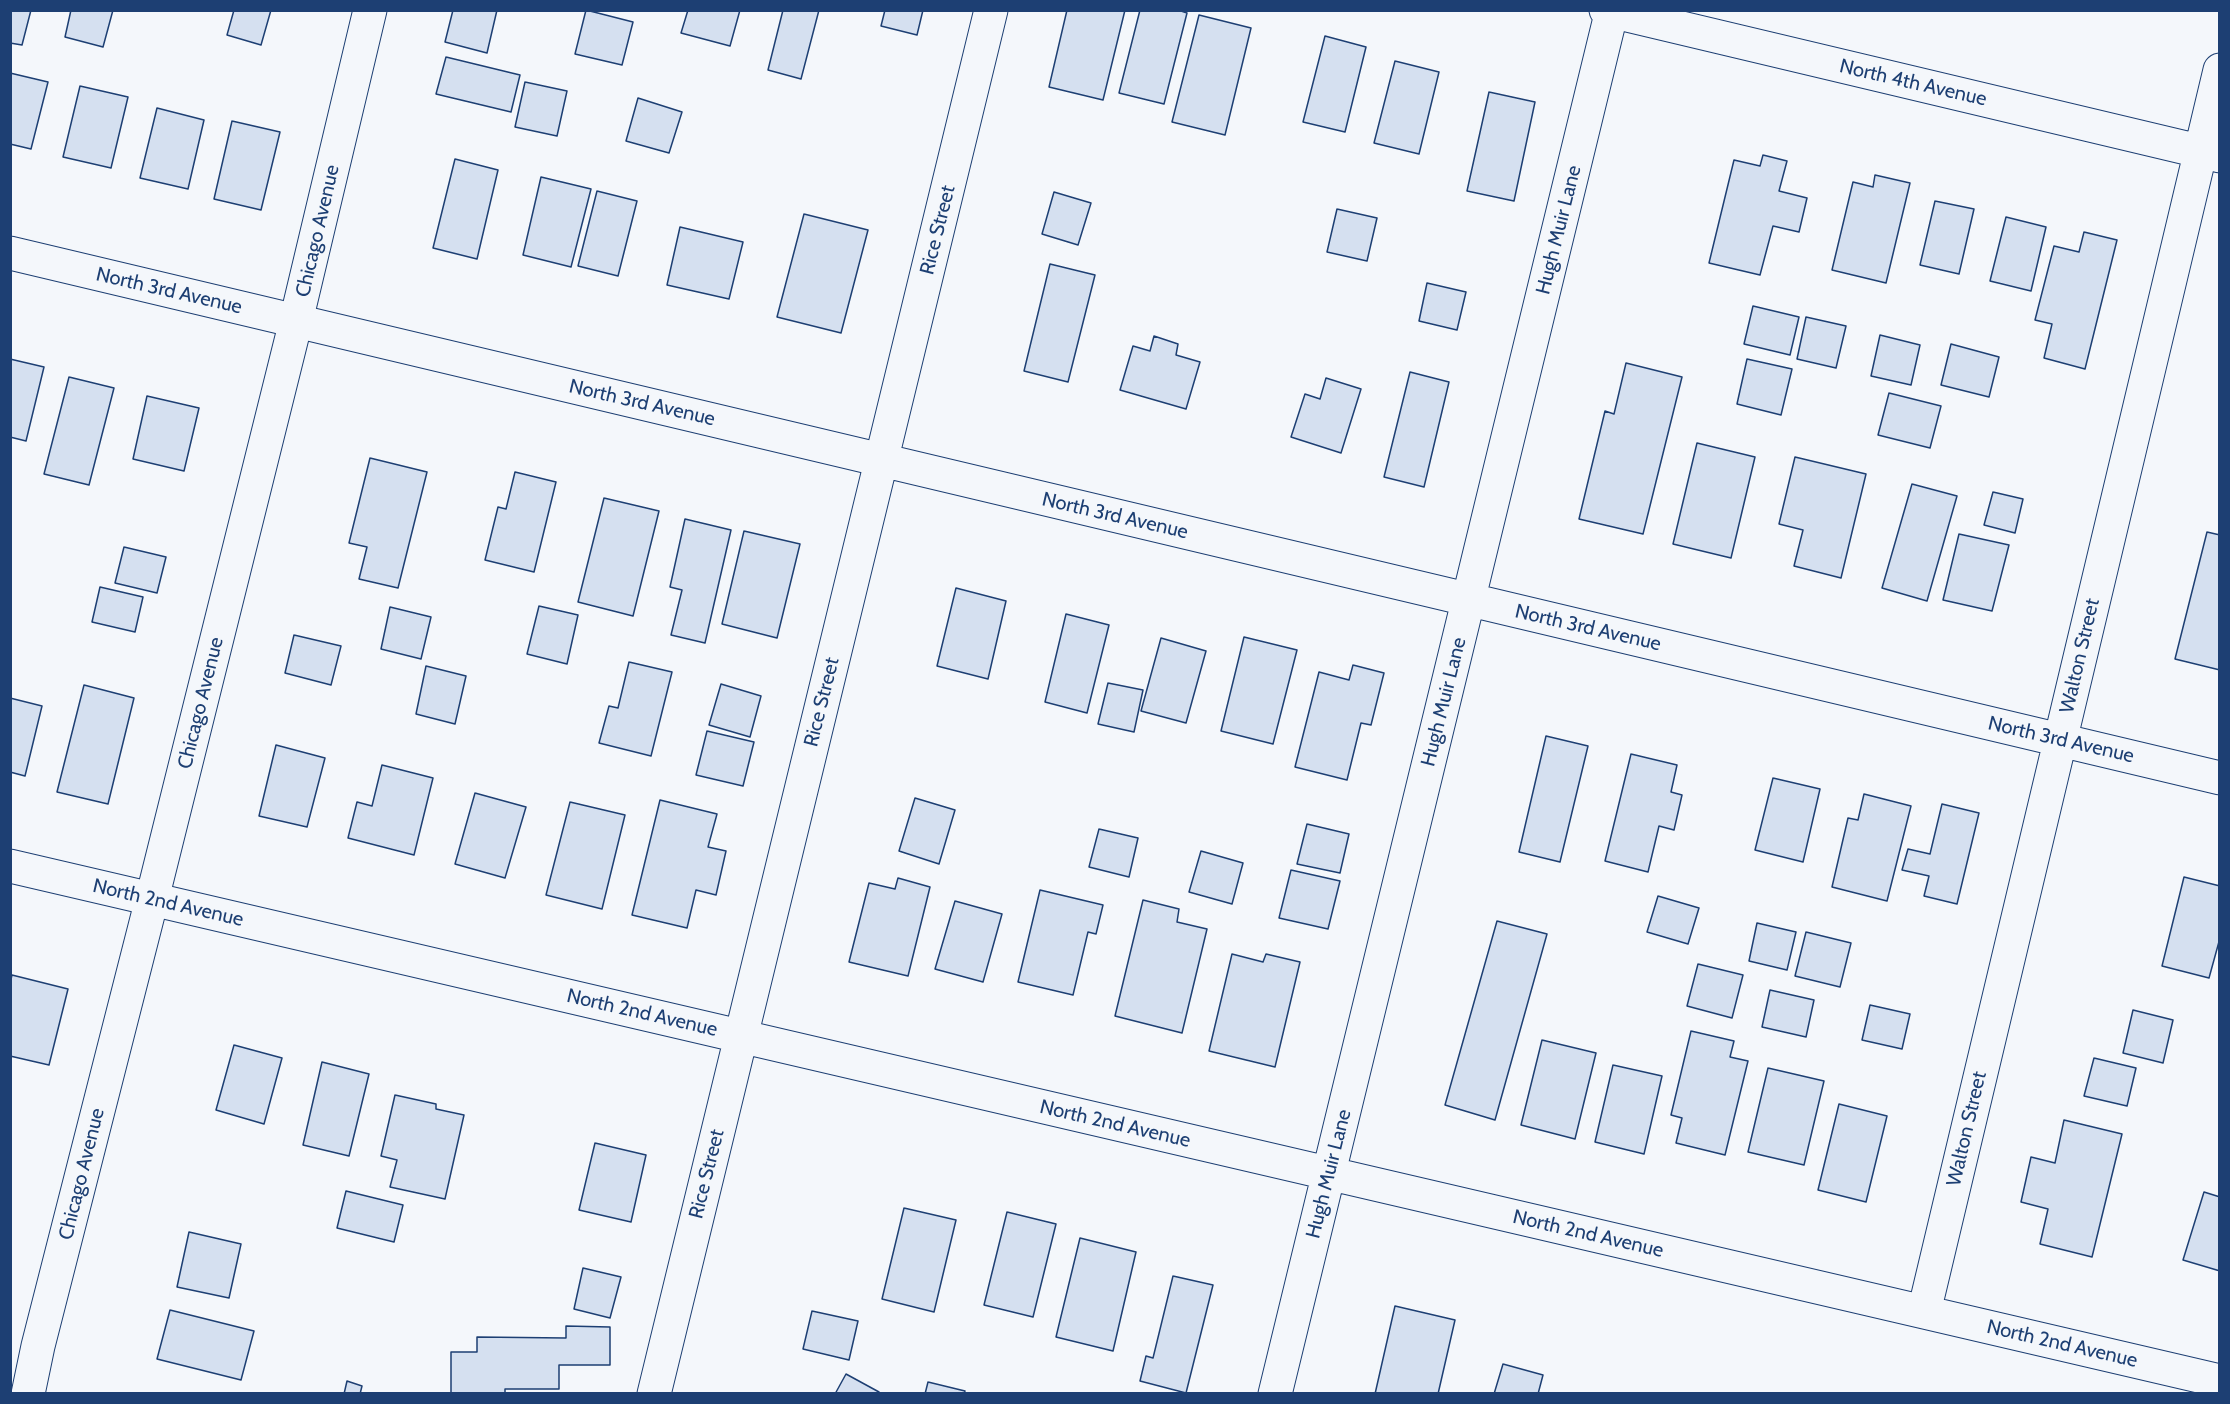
<!DOCTYPE html>
<html>
<head>
<meta charset="utf-8">
<style>
	body { margin:0 }
	#map { position:relative; width:2230px; height:1404px; overflow:hidden; background:#f4f7fb; font-family:Cabin,sans-serif }
	canvas { display:block }
	.frame { position:absolute; inset:0; border:12px solid #1d3f73; pointer-events:none }
</style>
</head>
<body>
<div id="map">
<canvas width="2230" height="1404"></canvas>
<div class="frame"></div>
</div>
<script>
const ctx = document.querySelector('canvas').getContext('2d');
ctx.lineJoin = 'round';
function fillPath(path, color) {
  ctx.fillStyle = color;
  ctx.fill(path, 'evenodd');
}
function poly(rows) {
  const path = new Path2D();
  for (const r of rows) {
    path.moveTo(r[0], r[1]);
    for (let i = 2; i < r.length; i += 2) path.lineTo(r[i], r[i + 1]);
  }
  return path;
}
function strokePath(path, color, width, dash) {
  ctx.strokeStyle = color;
  ctx.lineWidth = width;
  ctx.lineCap = dash ? 'butt' : 'round';
  ctx.setLineDash(dash || []);
  ctx.stroke(path);
}
function drawText(font, color, halo, rows, align = 'center') {
  ctx.font = font + ' Cabin,sans-serif';
  ctx.lineWidth = 4.5;
  ctx.setLineDash([]);
  ctx.textBaseline = 'middle';
  ctx.strokeStyle = halo;
  ctx.fillStyle = color;
  for (const [text, x, y, turn = 0] of rows) {
    ctx.save();
    ctx.translate(x, y);
    ctx.rotate((+turn || 0) * Math.PI / 180);
    ctx.textAlign = isNaN(turn) ? turn : align;
    if (halo) ctx.strokeText(text, 0, 0);
    ctx.fillText(text, 0, 0);
    ctx.restore();
  }
}
const building = poly([
	[10,10,31,10,22,45,10,43,10,10],
	[71,10,113,10,103,47,65,37,71,10],
	[234,10,271,10,261,45,227,35,234,10],
	[453,10,497,10,487,53,445,42,453,10],
	[586,10,633,22,622,65,575,54,586,10],
	[688,10,740,10,730,46,681,33,688,10],
	[783,10,819,10,801,79,768,70,783,10],
	[885,10,923,10,917,35,881,26,885,10],
	[1067,10,1125,10,1103,100,1049,87,1067,10],
	[1140,10,1178,10,1187,13,1164,104,1119,93,1140,10],
	[1199,15,1251,28,1225,135,1172,122,1199,15],
	[1325,36,1366,47,1345,132,1303,122,1325,36],
	[446,57,520,75,511,112,436,94,446,57],
	[1395,61,1439,72,1419,154,1374,143,1395,61],
	[10,73,48,82,31,149,10,144,10,73],
	[525,82,567,91,557,136,515,127,525,82],
	[80,86,128,97,111,168,63,157,80,86],
	[1489,92,1535,102,1514,201,1467,191,1489,92],
	[638,98,682,112,669,153,626,141,638,98],
	[157,108,204,120,188,189,140,178,157,108],
	[232,121,280,132,261,210,214,199,232,121],
	[1763,155,1787,161,1779,191,1807,198,1799,232,1773,226,1760,275,1709,263,1734,160,1760,166,1763,155],
	[455,159,498,170,477,259,433,248,455,159],
	[1875,175,1910,183,1886,283,1832,270,1853,182,1873,187,1875,175],
	[541,177,591,189,571,267,523,255,541,177],
	[597,191,637,201,618,276,578,266,597,191],
	[1054,192,1091,203,1078,245,1042,234,1054,192],
	[1935,201,1974,209,1959,274,1920,265,1935,201],
	[1337,209,1377,218,1367,261,1327,252,1337,209],
	[804,214,868,230,841,333,777,317,804,214],
	[2006,217,2046,227,2031,291,1990,281,2006,217],
	[680,227,743,242,729,299,667,285,680,227],
	[2084,232,2117,240,2085,369,2044,358,2052,324,2035,320,2054,246,2079,252,2084,232],
	[1050,264,1095,275,1068,382,1024,371,1050,264],
	[1427,283,1466,292,1457,330,1419,321,1427,283],
	[1753,306,1799,317,1790,355,1744,344,1753,306],
	[1806,317,1846,326,1836,368,1797,359,1806,317],
	[1880,335,1920,345,1911,385,1871,376,1880,335],
	[1154,336,1178,344,1176,355,1200,362,1186,409,1120,390,1133,346,1150,351,1154,336],
	[1951,344,1999,357,1989,397,1941,385,1951,344],
	[10,359,44,367,26,441,10,437,10,359],
	[1747,359,1792,369,1781,415,1737,404,1747,359],
	[1626,363,1682,377,1643,534,1579,519,1605,411,1614,414,1626,363],
	[1410,372,1449,382,1424,487,1384,477,1410,372],
	[69,377,114,388,89,485,44,474,69,377],
	[1326,378,1361,389,1341,453,1291,437,1305,394,1320,399,1326,378],
	[1889,393,1941,406,1930,448,1878,435,1889,393],
	[147,396,199,408,184,471,133,459,147,396],
	[1697,443,1755,457,1731,558,1673,544,1697,443],
	[1795,457,1866,474,1841,578,1794,566,1803,530,1779,524,1795,457],
	[370,458,427,472,398,588,359,579,367,547,349,543,370,458],
	[515,472,556,482,534,572,485,560,498,507,506,509,515,472],
	[1912,484,1957,496,1927,601,1882,588,1912,484],
	[1993,492,2023,499,2015,533,1984,525,1993,492],
	[604,498,659,511,633,616,578,602,604,498],
	[685,519,731,530,705,643,671,635,682,590,670,587,685,519],
	[744,531,800,544,777,638,722,624,744,531],
	[2207,532,2220,535,2220,670,2175,659,2207,532],
	[1959,534,2009,545,1992,611,1943,600,1959,534],
	[124,547,166,557,157,593,115,583,124,547],
	[100,587,143,597,135,632,92,622,100,587],
	[956,588,1006,601,988,679,937,666,956,588],
	[539,606,578,615,567,664,527,654,539,606],
	[390,607,431,617,421,659,381,649,390,607],
	[1066,614,1109,625,1087,713,1045,702,1066,614],
	[294,635,341,646,331,685,285,673,294,635],
	[1244,637,1297,650,1273,744,1221,731,1244,637],
	[1161,638,1206,651,1186,723,1141,711,1161,638],
	[629,662,672,672,651,756,599,743,609,706,618,708,629,662],
	[1353,665,1384,673,1371,725,1361,723,1347,780,1295,767,1319,672,1349,680,1353,665],
	[426,666,466,676,455,724,416,714,426,666],
	[1108,683,1143,690,1134,732,1098,724,1108,683],
	[721,684,761,696,750,737,709,725,721,684],
	[84,685,134,698,108,804,57,792,84,685],
	[10,698,42,706,25,776,10,772,10,698],
	[707,731,754,742,743,786,696,775,707,731],
	[1546,736,1588,746,1560,862,1519,852,1546,736],
	[276,745,325,758,307,827,259,816,276,745],
	[1631,754,1677,765,1671,792,1682,795,1674,830,1659,826,1648,872,1605,861,1631,754],
	[382,765,433,778,414,855,348,838,357,802,372,806,382,765],
	[1773,778,1820,789,1803,862,1755,850,1773,778],
	[475,793,526,807,505,878,455,864,475,793],
	[1864,794,1911,806,1887,901,1832,887,1848,818,1858,820,1864,794],
	[915,798,955,810,939,864,899,851,915,798],
	[660,800,717,814,708,847,726,851,716,895,696,890,687,928,632,915,660,800],
	[570,802,625,815,602,909,546,895,570,802],
	[1942,804,1979,813,1957,904,1924,896,1929,876,1902,870,1908,849,1930,854,1942,804],
	[1307,824,1349,834,1340,873,1297,864,1307,824],
	[1099,829,1138,838,1129,877,1089,867,1099,829],
	[1201,851,1243,863,1232,904,1189,892,1201,851],
	[1291,870,1340,881,1328,929,1279,918,1291,870],
	[2184,877,2220,886,2220,938,2209,978,2162,966,2184,877],
	[898,878,930,887,908,976,849,962,869,883,895,889,898,878],
	[1040,890,1103,905,1096,934,1088,932,1073,995,1018,982,1040,890],
	[1658,896,1699,908,1688,944,1647,932,1658,896],
	[1143,900,1179,909,1177,922,1207,929,1182,1033,1115,1016,1143,900],
	[955,901,1002,914,983,982,935,969,955,901],
	[1497,921,1547,934,1495,1120,1445,1105,1497,921],
	[1757,923,1796,932,1787,970,1749,961,1757,923],
	[1806,932,1851,943,1840,987,1795,976,1806,932],
	[1232,954,1263,962,1266,954,1300,962,1275,1067,1209,1051,1232,954],
	[1698,964,1743,975,1732,1018,1687,1006,1698,964],
	[12,975,68,989,49,1065,10,1056,10,983,12,975],
	[1770,990,1814,1000,1806,1037,1762,1027,1770,990],
	[1870,1005,1910,1014,1902,1049,1862,1040,1870,1005],
	[2133,1010,2173,1020,2163,1063,2123,1053,2133,1010],
	[1691,1031,1734,1041,1730,1057,1748,1061,1725,1155,1676,1143,1682,1118,1671,1115,1691,1031],
	[1542,1040,1596,1053,1575,1139,1521,1125,1542,1040],
	[234,1045,282,1058,264,1124,216,1110,234,1045],
	[2094,1058,2136,1068,2127,1106,2084,1096,2094,1058],
	[322,1062,369,1074,349,1156,303,1145,322,1062],
	[1613,1065,1662,1076,1644,1154,1595,1142,1613,1065],
	[1768,1068,1824,1081,1804,1165,1748,1152,1768,1068],
	[395,1095,436,1104,436,1109,464,1115,445,1199,390,1187,397,1160,381,1156,395,1095],
	[1839,1104,1887,1116,1866,1202,1818,1190,1839,1104],
	[2064,1120,2122,1134,2092,1257,2040,1244,2048,1209,2021,1202,2031,1157,2055,1163,2064,1120],
	[595,1143,646,1155,631,1222,579,1210,595,1143],
	[346,1191,403,1205,394,1242,337,1228,346,1191],
	[2204,1192,2220,1197,2220,1271,2183,1260,2204,1192],
	[904,1208,956,1220,934,1312,882,1299,904,1208],
	[1007,1212,1056,1224,1033,1317,984,1305,1007,1212],
	[189,1232,241,1244,229,1298,177,1287,189,1232],
	[1080,1238,1136,1252,1113,1351,1056,1337,1080,1238],
	[583,1268,621,1277,610,1318,574,1309,583,1268],
	[1173,1276,1213,1285,1186,1393,1140,1381,1146,1356,1153,1358,1173,1276],
	[1395,1306,1455,1320,1438,1394,1375,1394,1395,1306],
	[170,1310,254,1331,241,1380,157,1359,170,1310],
	[812,1311,858,1321,849,1360,803,1349,812,1311],
	[566,1326,610,1327,610,1365,559,1365,559,1389,505,1389,505,1394,451,1394,451,1352,477,1352,477,1337,566,1338,566,1326],
	[1503,1364,1543,1375,1538,1394,1494,1394,1503,1364],
	[846,1374,879,1392,878,1394,835,1394,846,1374],
	[347,1381,362,1386,360,1394,344,1394,347,1381],
	[928,1382,965,1391,964,1394,925,1394,928,1382]
]);
fillPath(building, '#d5e0f0');
strokePath(building, '#1d3f73', 1.5);
const minor = poly([
	[1606,10,2220,156],
	[10,253,2220,778],
	[10,866,2220,1381],
	[1924,1312,2220,70],
	[654,1394,991,10],
	[1275,1394,1612,10]
]);
const secondary = poly([
	[28,1394,38,1346,152,899,296,321,370,10]
]);
strokePath(minor, '#1d3f73', 35);
strokePath(secondary, '#1d3f73', 35);
strokePath(minor, '#f4f7fb', 33);
strokePath(secondary, '#f4f7fb', 33);
drawText('20px', '#1d3f73', '#f4f7fb', [
	["North 4th Avenue",1913,83,13],
	["Rice Street",938,230,-76],
	["Hugh Muir Lane",1559,230,-76],
	["Chicago Avenue",318,231,-77],
	["North 3rd Avenue",169,291,13],
	["North 3rd Avenue",642,403,13],
	["North 3rd Avenue",1115,516,13],
	["North 3rd Avenue",1588,628,13],
	["Walton Street",2080,656,-77],
	["Rice Street",822,702,-76],
	["Hugh Muir Lane",1444,702,-76],
	["Chicago Avenue",201,703,-76],
	["North 3rd Avenue",2061,740,13],
	["North 2nd Avenue",168,903,13],
	["North 2nd Avenue",642,1013,13],
	["North 2nd Avenue",1115,1124,13],
	["Walton Street",1967,1129,-77],
	["Chicago Avenue",82,1174,-76],
	["Rice Street",707,1174,-76],
	["Hugh Muir Lane",1329,1174,-76],
	["North 2nd Avenue",1588,1234,13],
	["North 2nd Avenue",2062,1344,13]
]);
</script>
</body>
</html>
